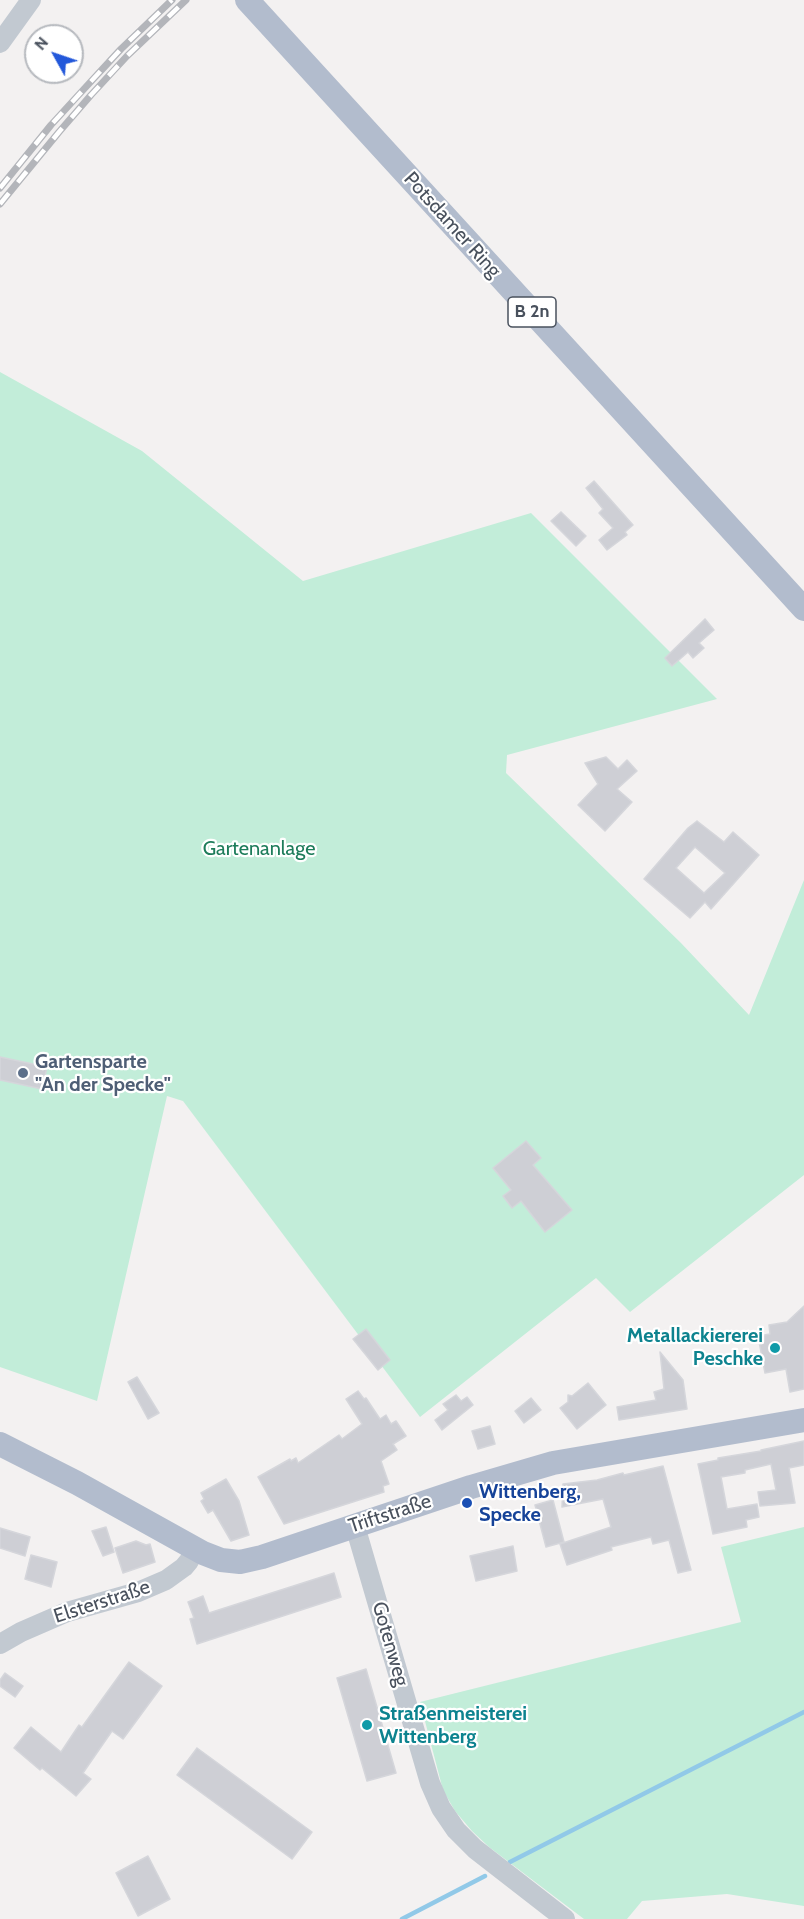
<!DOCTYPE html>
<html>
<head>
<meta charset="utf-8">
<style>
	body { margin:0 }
	#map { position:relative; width:804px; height:1919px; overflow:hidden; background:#f3f1f1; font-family:Cabin,sans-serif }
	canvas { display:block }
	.north { position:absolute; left:24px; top:24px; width:60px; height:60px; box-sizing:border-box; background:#fff; border:2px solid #b6b9be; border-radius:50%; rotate:310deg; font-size:16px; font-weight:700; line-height:24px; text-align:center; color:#49515d }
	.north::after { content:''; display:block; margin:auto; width:21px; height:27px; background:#2358da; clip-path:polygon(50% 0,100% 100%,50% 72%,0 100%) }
</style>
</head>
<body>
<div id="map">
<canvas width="804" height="1919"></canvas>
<div class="north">N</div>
</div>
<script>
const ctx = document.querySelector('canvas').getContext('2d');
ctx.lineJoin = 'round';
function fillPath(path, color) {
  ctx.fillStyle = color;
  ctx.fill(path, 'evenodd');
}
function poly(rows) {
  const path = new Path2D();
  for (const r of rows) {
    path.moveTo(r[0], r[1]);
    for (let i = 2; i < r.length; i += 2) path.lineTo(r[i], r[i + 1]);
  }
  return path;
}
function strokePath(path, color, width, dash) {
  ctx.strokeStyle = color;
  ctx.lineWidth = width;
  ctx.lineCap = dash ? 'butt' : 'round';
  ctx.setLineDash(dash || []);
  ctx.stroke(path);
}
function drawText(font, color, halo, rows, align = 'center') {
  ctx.font = font + ' Cabin,sans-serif';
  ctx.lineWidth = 4.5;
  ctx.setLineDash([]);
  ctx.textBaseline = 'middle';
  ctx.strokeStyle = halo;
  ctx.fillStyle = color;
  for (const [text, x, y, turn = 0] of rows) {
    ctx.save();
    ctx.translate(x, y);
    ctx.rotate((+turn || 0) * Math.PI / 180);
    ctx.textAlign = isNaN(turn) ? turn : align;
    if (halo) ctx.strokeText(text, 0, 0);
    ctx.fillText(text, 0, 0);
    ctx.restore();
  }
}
fillPath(poly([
	[0,372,142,451,303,581,531,513,717,699,507,755,506,773,681,943,749,1015,804,880,804,1175,630,1312,596,1278,420,1417,183,1101,167,1096,97,1401,0,1367],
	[804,1527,804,1906,727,1894,642,1901,627,1919,584,1919,489,1847,472,1831,455,1811,443,1790,420,1702,741,1622,721,1547]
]), '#c2edd9');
strokePath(poly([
	[510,1862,804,1712],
	[402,1919,485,1876]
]), '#91c9e8', 4.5);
const building = poly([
	[594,481,633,525,625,532,627,535,607,550,599,540,613,528,599,513,603,509,586,488,594,481],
	[561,512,586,536,576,546,551,521,561,512],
	[705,619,714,630,699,643,704,648,693,658,688,652,672,666,665,658,705,619],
	[606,757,618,769,627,760,637,771,617,789,632,802,605,831,578,805,598,784,585,763,606,757],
	[697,821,724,842,733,832,759,855,711,909,705,902,690,918,644,879,688,828,697,821],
	[695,847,725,873,704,893,676,868,695,847],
	[0,1057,47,1067,42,1089,0,1080,0,1057],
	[526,1141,541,1158,533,1165,572,1210,545,1232,521,1201,512,1208,503,1196,511,1190,493,1168,526,1141],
	[804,1306,804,1389,790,1392,786,1369,765,1373,758,1336,770,1334,769,1325,787,1322,804,1306],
	[366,1329,390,1360,378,1370,353,1339,366,1329],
	[660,1352,683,1380,687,1409,619,1420,617,1407,656,1400,654,1392,664,1389,660,1352],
	[137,1377,159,1413,148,1419,128,1382,137,1377],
	[588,1383,606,1405,577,1429,560,1408,568,1402,568,1395,572,1396,588,1383],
	[358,1391,364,1399,366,1398,380,1419,386,1415,391,1424,396,1421,406,1436,393,1444,397,1450,381,1461,389,1484,383,1486,384,1492,284,1524,258,1477,290,1459,291,1461,296,1458,298,1463,339,1435,342,1439,362,1424,346,1399,358,1391],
	[456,1395,461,1401,467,1397,473,1405,442,1430,435,1420,448,1410,443,1404,456,1395],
	[531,1398,541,1410,524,1423,515,1411,531,1398],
	[490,1426,495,1444,478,1449,472,1431,490,1426],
	[804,1441,804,1465,789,1468,795,1503,760,1506,758,1492,776,1490,771,1464,745,1470,745,1473,721,1477,727,1509,757,1504,759,1517,746,1520,747,1527,713,1534,698,1464,718,1460,718,1458,761,1451,761,1450,804,1441],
	[663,1466,691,1570,678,1573,669,1540,653,1544,651,1537,611,1547,612,1550,567,1565,560,1544,611,1527,603,1499,562,1507,563,1484,597,1480,623,1473,624,1475,663,1466],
	[226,1479,239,1501,249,1535,231,1541,213,1510,208,1513,201,1501,204,1499,201,1493,226,1479],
	[553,1500,564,1542,546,1547,535,1505,553,1500],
	[106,1527,114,1552,103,1556,92,1531,106,1527],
	[0,1528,30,1537,25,1556,0,1548,0,1528],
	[136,1541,146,1545,150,1544,155,1562,123,1573,115,1548,136,1541],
	[513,1546,517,1571,476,1581,470,1556,513,1546],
	[31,1555,57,1562,51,1587,25,1579,31,1555],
	[334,1573,341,1597,197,1644,190,1619,194,1618,188,1602,203,1596,209,1613,334,1573],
	[129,1662,162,1686,123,1739,112,1731,83,1773,91,1779,76,1796,42,1768,40,1770,14,1748,31,1727,61,1752,79,1725,82,1727,129,1662],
	[366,1669,396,1773,367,1781,337,1678,366,1669],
	[5,1673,23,1686,15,1697,0,1686,0,1680,5,1673],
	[197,1748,312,1832,292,1859,177,1775,197,1748],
	[148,1856,170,1899,138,1916,116,1873,148,1856]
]);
fillPath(building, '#cecfd5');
strokePath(building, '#d5d6db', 1.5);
strokePath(poly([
	[0,43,31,0],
	[355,1526,430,1783,441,1808,456,1830,475,1849,565,1919],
	[0,1644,21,1632,67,1612,138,1592,166,1580,184,1567,189,1561,194,1549]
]), '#c2c9d1', 20);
strokePath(poly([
	[247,0,804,609],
	[0,1444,77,1483,203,1553,221,1560,240,1562,262,1557,471,1487,553,1463,804,1420]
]), '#b2bccd', 24);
const rail = poly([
	[0,188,51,125,84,89,121,49,172,0],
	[0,204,59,132,91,95,127,56,186,0]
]);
strokePath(rail, '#b3b5ba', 7);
strokePath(rail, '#fff', 4.5, [14]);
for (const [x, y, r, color] of [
	[23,1073,6,"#5c6f8a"],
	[775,1348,6,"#0f9aa8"],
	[467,1503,6,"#1a4fb4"],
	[367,1725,6,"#0f9aa8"]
]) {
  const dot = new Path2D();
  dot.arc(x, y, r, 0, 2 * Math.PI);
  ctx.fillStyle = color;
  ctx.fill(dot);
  strokePath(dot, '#fff', 2);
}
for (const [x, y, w] of [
	[532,312,48]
]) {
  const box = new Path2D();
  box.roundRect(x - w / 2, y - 15, w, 30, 4.5);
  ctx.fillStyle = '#fff';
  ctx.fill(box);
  strokePath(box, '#49515d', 1.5);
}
drawText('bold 18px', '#49515d', null, [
	["B 2n",532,312]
]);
drawText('20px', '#49515d', '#fff', [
	["Potsdamer Ring",452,225,48],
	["Triftstraße",390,1514,-18],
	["Elsterstraße",102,1602,-18],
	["Gotenweg",390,1644,74]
]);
drawText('20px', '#1d7c5a', '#fff', [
	["Gartenanlage",259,849]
]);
drawText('bold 20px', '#4e5e75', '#fff', [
	["Gartensparte",35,1062],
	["\"An der Specke\"",35,1085]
], 'left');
drawText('bold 20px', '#0d838f', '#fff', [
	["Metallackiererei",763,1336],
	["Peschke",763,1359],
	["Straßenmeisterei",379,1714,"left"],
	["Wittenberg",379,1737,"left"]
], 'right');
drawText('bold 20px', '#164399', '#fff', [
	["Wittenberg,",479,1492],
	["Specke",479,1515]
], 'left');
</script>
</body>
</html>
